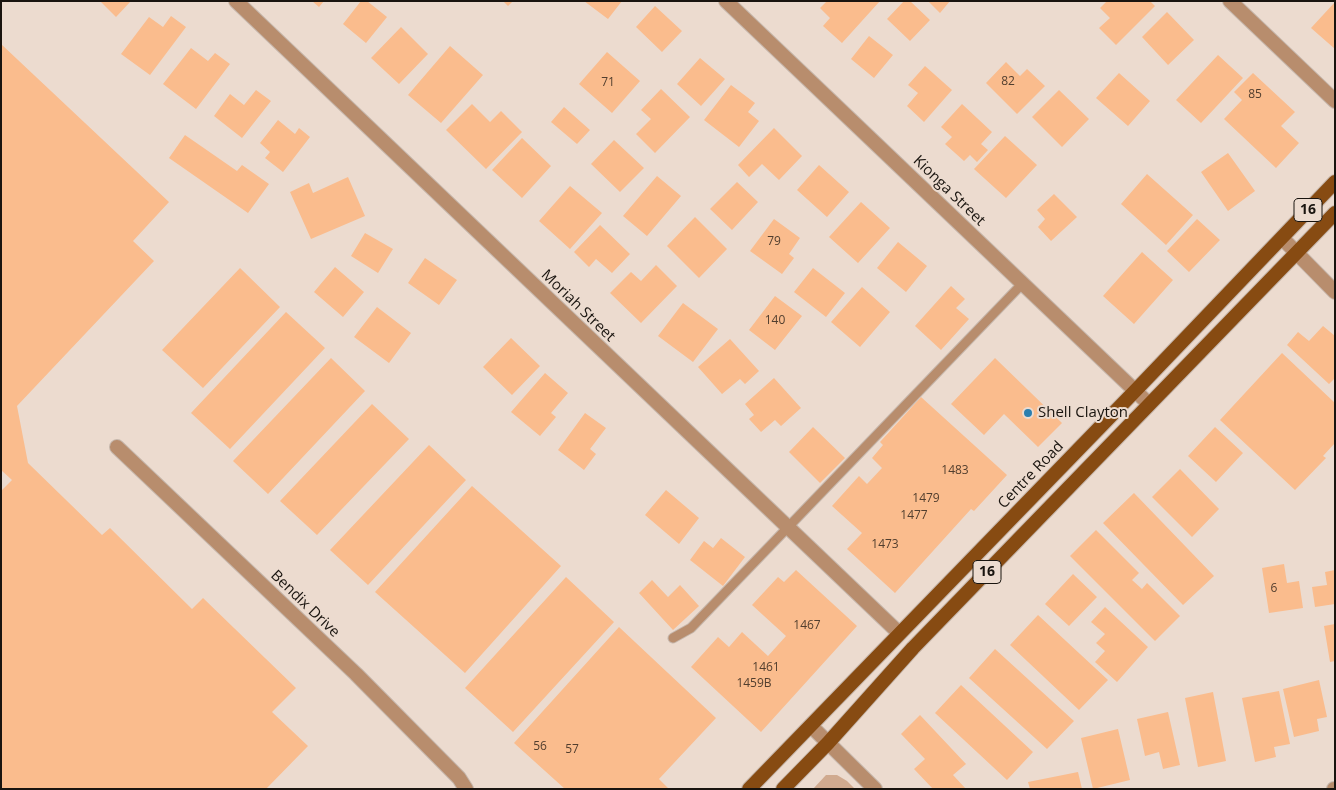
<!DOCTYPE html>
<html>
<head>
<meta charset="utf-8">
<style>
	body { margin:0 }
	#map { position:relative; width:1336px; height:790px; overflow:hidden; background:#ecdbcf; font-family:"Open Sans",sans-serif }
	canvas { display:block }
	.frame { position:absolute; inset:0; border:2px solid #19140f; pointer-events:none }
</style>
</head>
<body>
<div id="map">
<canvas width="1336" height="790"></canvas>
<div class="frame"></div>
</div>
<script>
const ctx = document.querySelector('canvas').getContext('2d');
ctx.lineJoin = 'round';
function fillPath(path, color) {
  ctx.fillStyle = color;
  ctx.fill(path, 'evenodd');
}
function poly(rows) {
  const path = new Path2D();
  for (const r of rows) {
    path.moveTo(r[0], r[1]);
    for (let i = 2; i < r.length; i += 2) path.lineTo(r[i], r[i + 1]);
  }
  return path;
}
function strokePath(path, color, width, dash) {
  ctx.strokeStyle = color;
  ctx.lineWidth = width;
  ctx.lineCap = dash ? 'butt' : 'round';
  ctx.setLineDash(dash || []);
  ctx.stroke(path);
}
function drawText(font, color, halo, rows, align = 'center') {
  ctx.font = font + ' "Open Sans",sans-serif';
  ctx.lineWidth = 4;
  ctx.setLineDash([]);
  ctx.textBaseline = 'middle';
  ctx.strokeStyle = halo;
  ctx.fillStyle = color;
  for (const [text, x, y, turn = 0] of rows) {
    ctx.save();
    ctx.translate(x, y);
    ctx.rotate((+turn || 0) * Math.PI / 180);
    ctx.textAlign = isNaN(turn) ? turn : align;
    if (halo) ctx.strokeText(text, 0, 0);
    ctx.fillText(text, 0, 0);
    ctx.restore();
  }
}
fillPath(poly([
	[826,775,837,775,847,781,855,789,813,789]
]), '#d0aa8f');
fillPath(poly([
	[100,1,131,1,116,17],
	[312,1,324,1,319,7],
	[361,1,367,1,387,17,366,43,343,24],
	[503,1,513,1,508,6],
	[584,1,622,1,608,19],
	[827,1,880,1,842,43,823,26,830,18,820,8],
	[904,1,910,1,930,20,910,41,887,19],
	[928,1,950,1,940,13],
	[1107,1,1150,1,1155,6,1116,45,1099,28,1110,18,1100,8],
	[1335,2,1335,49,1311,28],
	[655,6,682,31,662,52,636,27],
	[1167,12,1194,40,1168,65,1142,37],
	[171,16,186,27,150,75,121,54,149,17,163,27],
	[401,27,428,54,399,84,371,58],
	[869,36,893,55,874,78,851,59],
	[1,44,169,202,133,241,154,261,17,406,28,463,102,535,110,528,192,609,203,598,296,688,272,712,308,746,266,789,1,789,1,491,12,480,1,470],
	[450,46,483,75,441,123,408,95],
	[191,48,208,61,215,53,230,64,196,109,163,84],
	[607,52,640,81,612,113,579,84],
	[1218,55,1243,78,1201,123,1176,100],
	[700,58,725,79,701,106,677,84],
	[1006,62,1020,76,1027,69,1045,86,1017,114,986,83],
	[925,66,952,90,924,122,907,106,918,93,908,85],
	[1119,73,1150,101,1128,126,1096,98],
	[1253,73,1295,112,1281,126,1299,143,1276,168,1224,119,1242,100,1234,92],
	[731,85,755,103,748,112,759,121,739,147,704,120],
	[661,89,690,117,655,153,636,134,651,119,641,110],
	[256,90,271,101,242,138,214,116,230,94,244,105],
	[1059,90,1089,119,1062,147,1032,117],
	[472,104,490,122,501,111,522,132,486,169,446,130],
	[962,104,992,132,981,144,988,150,977,162,970,155,964,161,945,144,952,137,941,127],
	[564,107,590,130,577,144,551,122],
	[278,120,295,134,299,128,310,137,283,172,265,158,270,152,260,143],
	[774,128,802,156,779,180,762,164,749,177,738,165],
	[185,135,237,171,242,165,269,184,248,213,169,158],
	[1005,136,1037,165,1006,198,974,169],
	[522,138,551,166,522,198,492,170],
	[614,140,644,168,620,192,591,164],
	[1228,153,1255,191,1228,211,1201,172],
	[819,165,849,192,827,217,797,190],
	[1147,174,1193,215,1166,245,1121,204],
	[657,176,681,196,647,236,623,216],
	[348,177,365,216,311,239,290,192,309,183,313,193],
	[737,182,758,202,732,230,710,209],
	[570,186,602,213,570,249,539,221],
	[1054,194,1077,217,1051,241,1038,227,1045,219,1037,210],
	[861,202,890,228,858,263,829,237],
	[695,217,727,249,699,278,667,246],
	[774,219,800,238,789,254,794,258,782,274,750,251],
	[1197,219,1220,240,1189,272,1167,251],
	[600,225,630,254,612,273,596,259,589,267,574,252],
	[365,233,393,249,378,273,351,256],
	[898,242,927,266,906,292,877,268],
	[1142,252,1173,280,1134,324,1103,296],
	[425,258,457,280,439,305,408,283],
	[656,265,677,286,641,323,610,293,631,272,641,281],
	[335,267,364,292,343,317,314,292],
	[240,268,280,307,203,388,162,350],
	[813,268,845,293,826,317,794,292],
	[951,286,965,299,956,308,969,319,941,350,915,326],
	[862,287,890,312,860,347,831,322],
	[775,296,802,316,775,350,749,330],
	[683,303,718,329,693,362,658,336],
	[377,307,411,333,389,363,354,337],
	[286,312,325,348,230,449,191,413],
	[1323,326,1335,336,1335,378,1329,384,1287,345,1298,332,1309,341],
	[511,338,540,366,512,395,483,367],
	[730,339,759,371,745,384,740,379,722,394,698,367],
	[1282,353,1335,403,1335,443,1323,456,1326,458,1295,490,1220,420],
	[331,358,365,391,268,494,233,461],
	[995,358,1062,423,1038,447,1004,414,984,435,951,404],
	[545,373,568,393,551,413,556,417,540,436,511,412],
	[774,378,801,408,781,426,775,420,761,432,749,419,754,415,745,404],
	[921,397,1007,475,974,511,971,509,895,593,847,549,862,533,832,506,859,476,867,484,882,468,872,458,883,445,880,442],
	[372,404,409,439,317,535,280,501],
	[585,413,606,428,590,449,596,454,584,470,558,450],
	[813,427,845,458,820,483,789,452],
	[1215,427,1243,453,1216,482,1188,456],
	[429,445,466,480,368,585,330,550],
	[1180,469,1219,509,1192,537,1152,497],
	[472,486,561,566,465,673,375,592],
	[666,490,699,518,679,544,645,515],
	[1134,493,1214,576,1183,605,1103,523],
	[1096,530,1139,573,1132,580,1142,589,1147,583,1180,616,1155,641,1070,556],
	[721,538,745,557,723,586,690,560,704,541,713,548],
	[1284,564,1287,583,1299,581,1303,608,1269,613,1262,568],
	[796,570,857,626,761,732,691,667,718,637,729,647,742,632,768,656,786,636,752,605,778,577,784,582],
	[1335,570,1335,604,1315,607,1312,587,1327,585,1325,572],
	[1073,574,1097,597,1069,626,1045,604],
	[566,577,614,622,513,732,465,688],
	[652,580,668,597,680,585,699,606,673,630,639,593],
	[1105,607,1148,647,1117,682,1095,662,1105,651,1096,643,1105,634,1091,622],
	[1038,615,1108,680,1079,710,1010,645],
	[1335,624,1335,661,1330,662,1324,626],
	[619,627,716,718,659,779,669,789,565,789,514,743],
	[995,649,1074,721,1047,749,969,678],
	[1319,680,1327,717,1317,719,1319,731,1294,737,1283,689],
	[961,685,1033,752,1007,780,935,713],
	[1279,691,1290,744,1274,747,1276,757,1255,762,1242,698],
	[1213,692,1226,761,1198,767,1185,698],
	[1168,712,1180,765,1163,769,1159,752,1145,756,1137,719],
	[920,715,966,764,953,775,966,789,933,789,914,769,925,759,901,734],
	[1118,729,1130,780,1093,789,1081,738],
	[1078,772,1082,789,1030,789,1028,782]
]), '#fabc8d');
const service = poly([
	[673,638,691,628,1023,283]
]);
const minor = poly([
	[236,1,899,633],
	[726,1,1149,404],
	[1230,1,1335,101],
	[1282,238,1335,292],
	[117,447,356,674,459,778,466,789],
	[811,726,875,789],
	[1334,789,1335,789]
]);
const primary = poly([
	[749,789,1135,391,1335,182],
	[783,789,828,743,913,648,1335,213]
]);
strokePath(service, '#c6b7ac', 11);
strokePath(minor, '#c6b7ac', 16);
strokePath(primary, '#c6b7ac', 16);
strokePath(service, '#b88d6d', 9);
strokePath(minor, '#b88d6d', 14);
strokePath(primary, '#874b12', 14);
for (const [x, y, r, color] of [
	[1028,413,5,"#2b7faf"]
]) {
  const dot = new Path2D();
  dot.arc(x, y, r, 0, 2 * Math.PI);
  ctx.fillStyle = color;
  ctx.fill(dot);
  strokePath(dot, '#ecdbcf', 2);
}
drawText('12px', '#513e2e', null, [
	["82",1008,82],
	["71",608,83],
	["85",1255,95],
	["79",774,242],
	["140",775,321],
	["1483",955,471],
	["1479",926,499],
	["1477",914,516],
	["1473",885,545],
	["6",1274,589],
	["1467",807,626],
	["1461",766,668],
	["1459B",754,684],
	["56",540,747],
	["57",572,750]
]);
for (const [x, y, w] of [
	[1308,210,28],
	[987,572,28]
]) {
  const box = new Path2D();
  box.roundRect(x - w / 2, y - 11.5, w, 23, 4);
  ctx.fillStyle = '#ecdbcf';
  ctx.fill(box);
  strokePath(box, '#19140f', 1);
}
drawText('bold 14px', '#19140f', null, [
	["16",1308,210],
	["16",987,572]
]);
drawText('15px', '#19140f', '#ecdbcf', [
	["Kionga Street",949,191,44],
	["Moriah Street",578,306,44],
	["Centre Road",1031,475,-46],
	["Bendix Drive",305,604,44]
]);
drawText('15px', '#19140f', '#ecdbcf', [
	["Shell Clayton",1038,413]
], 'left');
</script>
</body>
</html>
